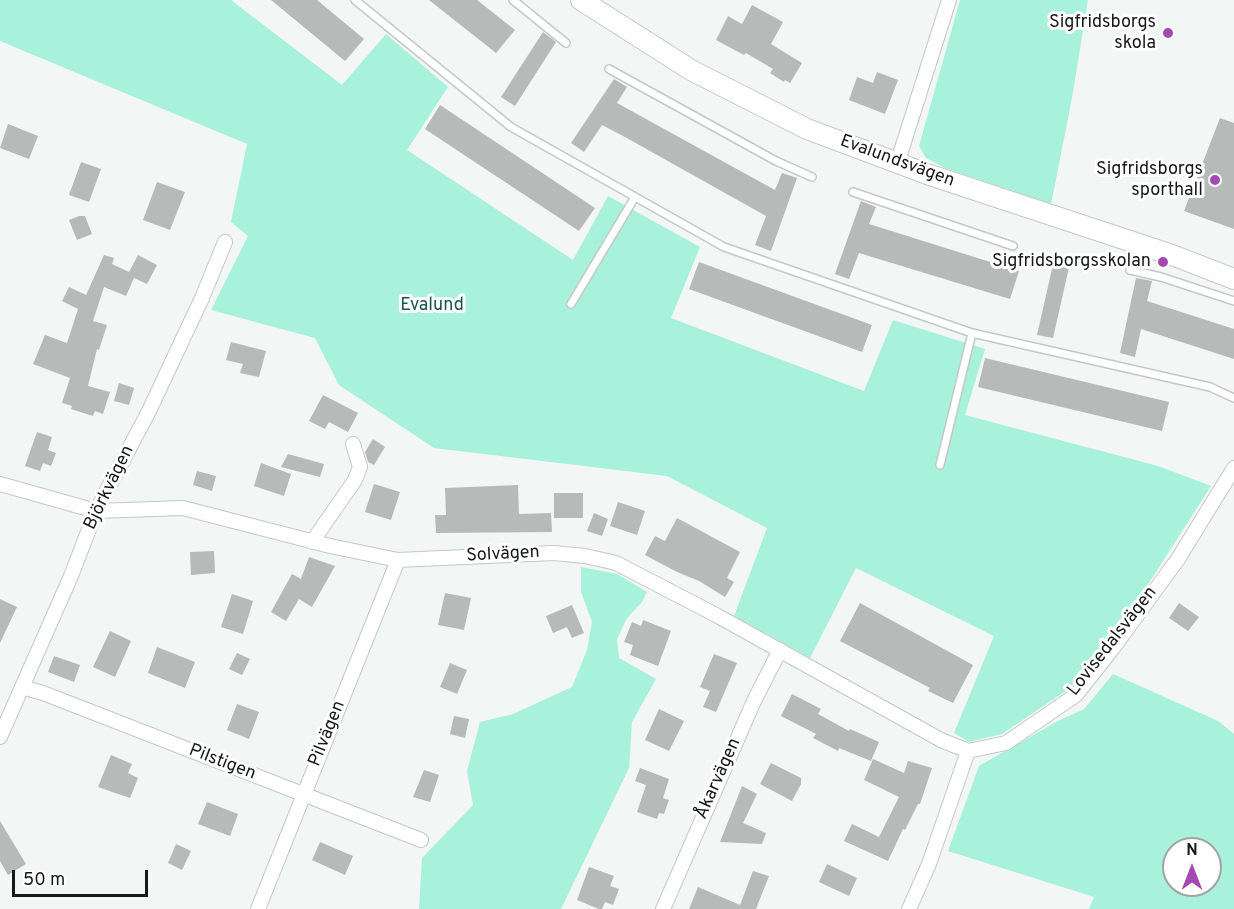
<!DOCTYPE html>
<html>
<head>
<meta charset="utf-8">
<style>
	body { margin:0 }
	#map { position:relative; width:1234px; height:909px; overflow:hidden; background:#f2f6f5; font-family:Overpass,sans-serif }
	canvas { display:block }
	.north { position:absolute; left:1162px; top:837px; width:60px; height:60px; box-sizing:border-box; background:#fff; border:2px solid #a2a3a3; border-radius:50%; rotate:0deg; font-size:16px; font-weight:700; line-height:24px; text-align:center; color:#171918 }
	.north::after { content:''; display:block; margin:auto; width:21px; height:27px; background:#a548b2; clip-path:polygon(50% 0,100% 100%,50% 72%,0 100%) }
	.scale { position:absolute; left:12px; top:870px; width:136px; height:27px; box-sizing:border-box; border:3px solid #171918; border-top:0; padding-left:8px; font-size:18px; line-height:21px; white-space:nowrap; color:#171918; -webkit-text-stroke:4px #fff; paint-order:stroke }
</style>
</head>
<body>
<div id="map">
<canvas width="1234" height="909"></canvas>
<div class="north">N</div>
<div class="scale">50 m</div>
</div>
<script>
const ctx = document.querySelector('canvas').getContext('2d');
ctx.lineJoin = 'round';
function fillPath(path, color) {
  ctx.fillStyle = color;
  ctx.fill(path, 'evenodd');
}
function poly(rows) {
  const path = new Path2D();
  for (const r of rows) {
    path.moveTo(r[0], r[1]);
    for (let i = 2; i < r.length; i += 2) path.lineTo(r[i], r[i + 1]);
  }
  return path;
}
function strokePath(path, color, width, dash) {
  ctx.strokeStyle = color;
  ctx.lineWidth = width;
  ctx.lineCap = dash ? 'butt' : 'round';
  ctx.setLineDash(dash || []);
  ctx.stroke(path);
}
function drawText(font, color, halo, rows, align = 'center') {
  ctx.font = font + ' Overpass,sans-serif';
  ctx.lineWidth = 6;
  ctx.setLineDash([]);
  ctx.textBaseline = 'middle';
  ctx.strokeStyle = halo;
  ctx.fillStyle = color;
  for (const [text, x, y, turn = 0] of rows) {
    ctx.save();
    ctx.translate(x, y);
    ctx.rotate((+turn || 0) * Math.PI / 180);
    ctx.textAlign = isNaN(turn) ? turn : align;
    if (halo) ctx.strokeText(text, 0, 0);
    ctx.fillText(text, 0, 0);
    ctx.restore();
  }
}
fillPath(poly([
	[0,0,231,0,342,85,386,34,448,87,407,150,573,260,608,196,700,247,671,318,864,391,893,320,985,349,965,415,1158,466,1211,486,1138,600,1070,688,1002,734,969,742,954,733,994,636,856,568,810,658,734,616,767,528,667,476,434,448,339,385,315,338,211,310,248,236,231,222,247,144,0,41],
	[960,0,1088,0,1072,98,1051,204,945,168,926,158,919,146],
	[581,567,617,574,647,592,642,602,627,618,617,639,619,658,656,679,632,722,629,768,561,909,419,909,422,858,473,805,467,771,480,722,513,714,572,687,587,650,592,622,581,592],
	[1113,674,1218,721,1234,734,1234,909,1089,909,1094,897,948,851,979,766,1058,721,1084,709],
	[1174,849,1210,849,1210,885,1174,885]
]), '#a8f1da');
fillPath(poly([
	[271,0,317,0,364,39,345,61],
	[429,0,477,0,515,30,496,53],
	[752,5,783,22,771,44,802,63,790,83,785,80,784,82,770,73,773,69,746,53,744,55,716,40,728,16,742,24],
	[543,32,556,42,515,106,501,97],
	[877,72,898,80,885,114,849,100,857,77,873,83],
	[614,79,627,87,617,103,775,190,782,173,797,178,771,251,755,245,766,216,625,137,602,125,584,152,571,143],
	[440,105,595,208,579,231,425,129],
	[1220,118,1234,123,1234,229,1184,211],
	[8,124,38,136,29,159,0,148],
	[81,162,101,169,89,202,69,195],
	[157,182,185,192,170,230,143,220],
	[861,201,876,207,869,224,1019,271,1010,299,859,253,849,279,835,274],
	[79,216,85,216,92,234,77,240,69,220],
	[104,255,114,258,112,264,129,272,138,255,157,265,147,284,134,278,126,296,104,287,93,321,107,325,99,350,97,349,88,386,110,392,103,414,95,411,93,416,71,409,72,406,62,403,70,378,33,364,45,335,67,343,78,309,62,301,69,287,86,295],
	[1054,260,1070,263,1053,338,1037,335],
	[699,262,872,325,862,352,689,289],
	[1136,278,1152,281,1147,301,1234,329,1234,359,1141,329,1135,357,1120,353],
	[231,342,266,351,259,377,240,373,243,364,226,360],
	[985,358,1169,402,1162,431,978,387],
	[119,383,134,388,129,405,114,401],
	[323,395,358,413,348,432,329,422,325,429,309,421],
	[37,432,52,437,48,450,56,453,51,466,43,463,40,471,25,466],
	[373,439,385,447,374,465,368,462,365,452],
	[288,454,324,464,320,477,281,467],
	[261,463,291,474,284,496,254,486],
	[197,471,216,476,212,491,193,485],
	[374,484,400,492,391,520,365,512],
	[518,485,519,514,551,513,552,532,436,533,435,515,446,515,445,488],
	[554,493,583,493,583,518,554,518],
	[618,502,645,511,637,535,610,526],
	[594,513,608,519,602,536,587,531],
	[677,518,740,552,727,578,734,582,725,597,699,581,677,572,645,555,655,536,665,541],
	[214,551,215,573,191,575,190,552],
	[309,557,335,566,312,607,299,599,286,621,271,612,292,574,301,579],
	[445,593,471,598,464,630,438,625],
	[232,594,253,601,243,634,221,627],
	[0,599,17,607,0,643],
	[860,603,973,665,953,703,928,691,930,688,840,641],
	[1179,603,1199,617,1188,631,1169,618],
	[572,605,584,633,572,638,567,627,553,633,546,616],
	[643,620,671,631,658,666,630,655,633,645,624,642,632,622,641,626],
	[110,631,131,641,115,677,93,667],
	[157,647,195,662,185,688,148,673],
	[237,653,250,659,242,675,229,669],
	[714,654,737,663,716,712,703,707,710,691,700,687],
	[54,656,80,665,74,682,48,672],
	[450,663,467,670,457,694,440,687],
	[792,694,821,709,818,714,849,731,850,729,879,742,871,761,839,748,838,751,813,738,816,734,781,716],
	[237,704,259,712,249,739,227,730],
	[659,709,684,721,669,751,645,740],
	[454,716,469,719,465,738,450,734],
	[111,755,132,764,128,773,138,778,130,798,98,787],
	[873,759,904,773,908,761,932,768,920,804,918,804,905,830,903,829,888,861,844,841,852,824,879,837,899,797,864,780],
	[771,763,801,778,801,784,792,801,760,784],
	[640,768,669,779,663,798,669,800,664,814,659,813,657,819,637,812,646,785,635,781],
	[424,770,439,775,430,802,413,797],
	[742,786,757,794,743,823,766,833,762,844,720,842],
	[207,802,238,814,230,836,198,824],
	[0,821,26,864,8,875,0,861],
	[320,842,353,856,345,875,312,860],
	[176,844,191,851,182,870,168,863],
	[827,864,857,878,849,896,819,882],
	[589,867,614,876,610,886,619,889,613,905,605,902,602,909,599,909,577,900],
	[753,871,769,876,756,909,689,909,698,887,740,905]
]), '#b6bab8');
const lane = poly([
	[355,0,511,127,724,247,972,333,1210,387,1234,398],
	[513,0,566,43],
	[609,69,776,161,812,177],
	[853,192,1013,246],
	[1130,270,1161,277,1234,301],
	[571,304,635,197],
	[940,465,972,333]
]);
const street = poly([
	[897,164,949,0],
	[0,484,96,511,183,508,330,546,398,560,554,553,585,556,616,563,716,615,941,740,968,751],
	[312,542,355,480,360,467,353,444],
	[22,687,43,693,421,840],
	[0,737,71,576,96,511,149,411,202,298,225,242],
	[258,909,398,560],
	[663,909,754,701,780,650],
	[909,909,929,864,968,751,1006,743,1076,695,1113,648,1178,559,1234,468]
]);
const secondary = poly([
	[581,0,691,70,807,129,927,174,1172,255,1234,279]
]);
strokePath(lane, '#c4c8c6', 10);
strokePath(street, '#c4c8c6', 16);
strokePath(secondary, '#c4c8c6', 22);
strokePath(lane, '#fff', 7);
strokePath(street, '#fff', 14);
strokePath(secondary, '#fff', 20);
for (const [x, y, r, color] of [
	[1168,33,6,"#a548b2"],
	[1215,180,6,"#a548b2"],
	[1163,262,6,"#a548b2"]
]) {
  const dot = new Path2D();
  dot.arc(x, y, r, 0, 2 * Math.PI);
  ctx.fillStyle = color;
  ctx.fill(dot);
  strokePath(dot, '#fff', 2);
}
drawText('18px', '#171918', '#fff', [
	["Sigfridsborgs",1156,23],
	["skola",1156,44],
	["Sigfridsborgs",1203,170],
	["sporthall",1203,191],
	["Sigfridsborgsskolan",1151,262]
], 'right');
drawText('18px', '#171918', '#fff', [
	["Evalundsvägen",897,162,20],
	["Björkvägen",110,488,-64],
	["Solvägen",503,555,-3],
	["Lovisedalsvägen",1113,642,-52],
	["Pilvägen",328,734,-68],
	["Pilstigen",222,763,21],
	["Åkarvägen",719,779,-66]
]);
drawText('18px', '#145747', '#fff', [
	["Evalund",432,306]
]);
</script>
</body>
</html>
